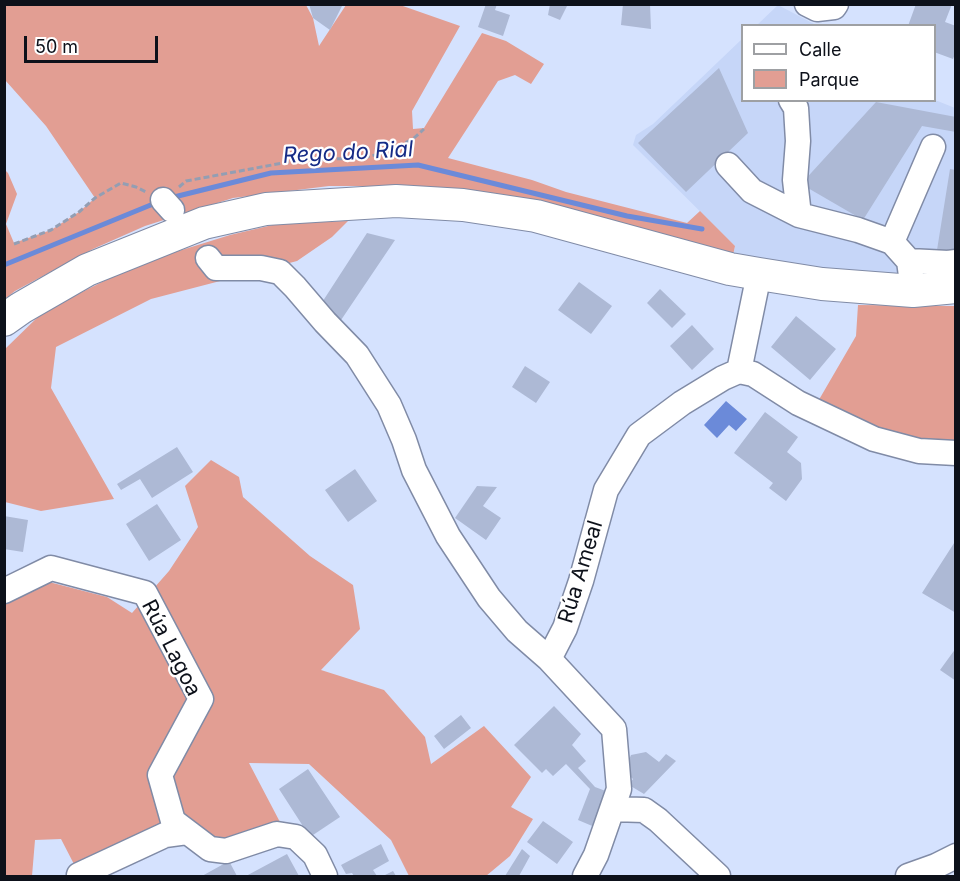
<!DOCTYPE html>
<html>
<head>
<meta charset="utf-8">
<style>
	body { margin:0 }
	#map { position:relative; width:960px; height:881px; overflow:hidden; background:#d5e2fe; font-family:Inter,sans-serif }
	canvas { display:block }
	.frame { position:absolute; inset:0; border:6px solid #0d111a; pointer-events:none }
	.legend { position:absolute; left:741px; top:24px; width:195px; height:78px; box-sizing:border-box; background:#fff; border:2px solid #9ea0a3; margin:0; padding:8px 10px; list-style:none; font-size:18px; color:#0d111a }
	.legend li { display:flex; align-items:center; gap:12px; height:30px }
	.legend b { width:30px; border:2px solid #9ea0a3 }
	.scale { position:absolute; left:24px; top:36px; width:134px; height:27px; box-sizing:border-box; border:3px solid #0d111a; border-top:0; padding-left:8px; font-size:18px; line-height:21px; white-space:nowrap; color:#0d111a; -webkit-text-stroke:4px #fff; paint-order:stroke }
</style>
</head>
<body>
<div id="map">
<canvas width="960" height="881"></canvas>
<div class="frame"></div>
<ul class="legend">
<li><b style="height:8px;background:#fff"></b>Calle</li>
<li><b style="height:16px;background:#e29e93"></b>Parque</li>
</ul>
<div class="scale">50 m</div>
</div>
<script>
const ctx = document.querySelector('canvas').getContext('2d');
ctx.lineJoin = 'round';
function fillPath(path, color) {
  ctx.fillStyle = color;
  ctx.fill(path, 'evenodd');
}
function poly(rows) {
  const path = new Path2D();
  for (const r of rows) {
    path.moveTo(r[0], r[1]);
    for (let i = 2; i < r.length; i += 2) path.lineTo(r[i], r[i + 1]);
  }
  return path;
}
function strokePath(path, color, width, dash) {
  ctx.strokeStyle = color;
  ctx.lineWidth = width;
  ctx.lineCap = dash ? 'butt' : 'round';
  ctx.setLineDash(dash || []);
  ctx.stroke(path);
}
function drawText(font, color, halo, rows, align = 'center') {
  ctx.font = font + ' Inter,sans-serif';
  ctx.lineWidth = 4.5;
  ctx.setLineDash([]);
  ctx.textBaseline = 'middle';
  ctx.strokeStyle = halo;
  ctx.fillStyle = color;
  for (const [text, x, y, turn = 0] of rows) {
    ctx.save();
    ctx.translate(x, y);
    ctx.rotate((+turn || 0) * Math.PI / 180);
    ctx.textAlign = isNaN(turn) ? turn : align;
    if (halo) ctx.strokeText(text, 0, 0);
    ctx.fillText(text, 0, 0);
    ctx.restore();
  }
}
fillPath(poly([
	[778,5,816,25,757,25],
	[742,39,742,100,935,100,955,108,955,287,913,291,733,255,735,246,633,145,636,135,653,124]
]), '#c6d6f8');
fillPath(poly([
	[5,5,306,5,313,18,319,46,346,5,400,5,460,26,412,111,413,129,424,128,482,33,506,41,544,64,531,84,515,75,498,81,448,158,532,180,566,192,687,223,700,211,735,246,733,255,512,197,411,186,329,186,233,198,145,226,93,249,15,291,5,299,5,170,8,173,17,194,6,224,14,243,51,230,79,212,95,198,46,126,5,80],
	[348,221,332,237,297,261,151,299,56,347,51,388,114,499,41,511,5,502,5,349,44,311,140,263,230,235,281,223],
	[858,305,955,306,955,452,813,410,856,336],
	[211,460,239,477,243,497,310,556,353,585,360,629,321,670,384,690,425,737,431,764,484,726,531,777,511,807,533,819,510,856,486,876,409,876,391,840,309,764,249,763,281,824,218,843,173,822,77,870,61,839,35,840,32,876,5,876,4,602,49,582,107,597,132,613,169,571,198,527,185,486]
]), '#e29e93');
fillPath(poly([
	[726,401,747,419,736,431,729,425,717,438,704,425]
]), '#6b8ad9');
strokePath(poly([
	[170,198,271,173,418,165,627,216,702,229],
	[4,265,158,202]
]), '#6b8ad9', 5);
fillPath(poly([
	[309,4,343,4,330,30,313,18],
	[486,4,497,4,495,10,510,15,503,36,478,27],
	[550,4,568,4,560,20,548,15],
	[623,4,650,4,651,29,621,25],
	[916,4,952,4,945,22,956,26,956,52,953,59,934,52,934,26,908,26],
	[719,68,748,133,686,192,638,143],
	[876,102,956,117,956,132,922,126,863,220,801,184],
	[950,169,956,170,956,253,937,250],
	[367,233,395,240,337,326,319,307],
	[579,282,612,306,591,334,558,310],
	[660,289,686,314,672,328,647,303],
	[796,316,836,349,810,380,771,347],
	[692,325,714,349,692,370,670,346],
	[525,366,550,382,536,403,512,387],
	[765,412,798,437,787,452,801,463,802,479,786,501,769,488,773,483,734,453],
	[177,447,193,472,152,498,140,479,121,490,117,484],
	[355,469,377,501,348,522,325,490],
	[477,486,497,487,483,506,501,518,486,540,455,518],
	[157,504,181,540,149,561,126,524],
	[4,516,28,520,23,552,4,549],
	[956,540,956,613,922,593],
	[956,648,956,681,940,670],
	[554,706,581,734,572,745,586,761,578,768,595,787,611,793,597,828,578,820,590,789,566,764,553,776,546,769,542,773,514,745],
	[461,715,471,728,444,749,434,736],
	[646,752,659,762,666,754,676,761,644,794,629,785,633,779,624,771,631,755],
	[308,769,340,817,310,837,279,789],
	[543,821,573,842,557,864,527,842],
	[381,844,389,861,373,870,377,876,354,876,352,873,346,874,341,865],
	[522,849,530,856,519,876,505,876],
	[287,854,299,876,246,876],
	[229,861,237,876,202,876],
	[393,871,396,876,383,876]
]), '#adb9d5');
const minor = poly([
	[807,4,817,9,834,7,836,4],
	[791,100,796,108,798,141,795,180,799,215],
	[728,165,752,191,799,215,858,230,892,242,909,261,913,291],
	[163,200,172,210],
	[892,242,933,147],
	[208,258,216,268,261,268,280,272,295,287,325,322,357,355,389,405,404,440,414,470,448,536,489,598,517,631,549,659],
	[909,261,948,263,956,262],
	[739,371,759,274],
	[4,591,51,568,145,593,201,699,160,775,173,821,210,849,226,851,277,834,296,837,315,855,325,876],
	[612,809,644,810,658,820,718,876],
	[79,875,165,835,187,832],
	[585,876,596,855,619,789,614,729,549,659,565,628,581,581,606,490,639,435,682,403,723,378,739,371,753,374,798,403,874,439,919,451,956,453],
	[908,876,936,866,956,856]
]);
const major = poly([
	[4,320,21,308,87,270,204,223,266,209,396,201,463,205,536,216,730,269,759,274,822,284,913,291,956,287]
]);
strokePath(minor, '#808ba6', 27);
strokePath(major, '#808ba6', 34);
strokePath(poly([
	[179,187,186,181,299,160,363,158,391,151,414,138,424,129],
	[14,244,51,230,79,212,95,198,121,183,136,187,146,192]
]), '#939eb3', 3, [6, 3]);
strokePath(minor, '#fff', 24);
strokePath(major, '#fff', 32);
drawText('21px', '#0d111a', '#fff', [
	["Rúa Ameal",581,572,-73],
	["Rúa Lagoa",171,648,63]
]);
drawText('italic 22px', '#152b86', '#fff', [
	["Rego do Rial",348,153,-3]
]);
</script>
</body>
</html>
